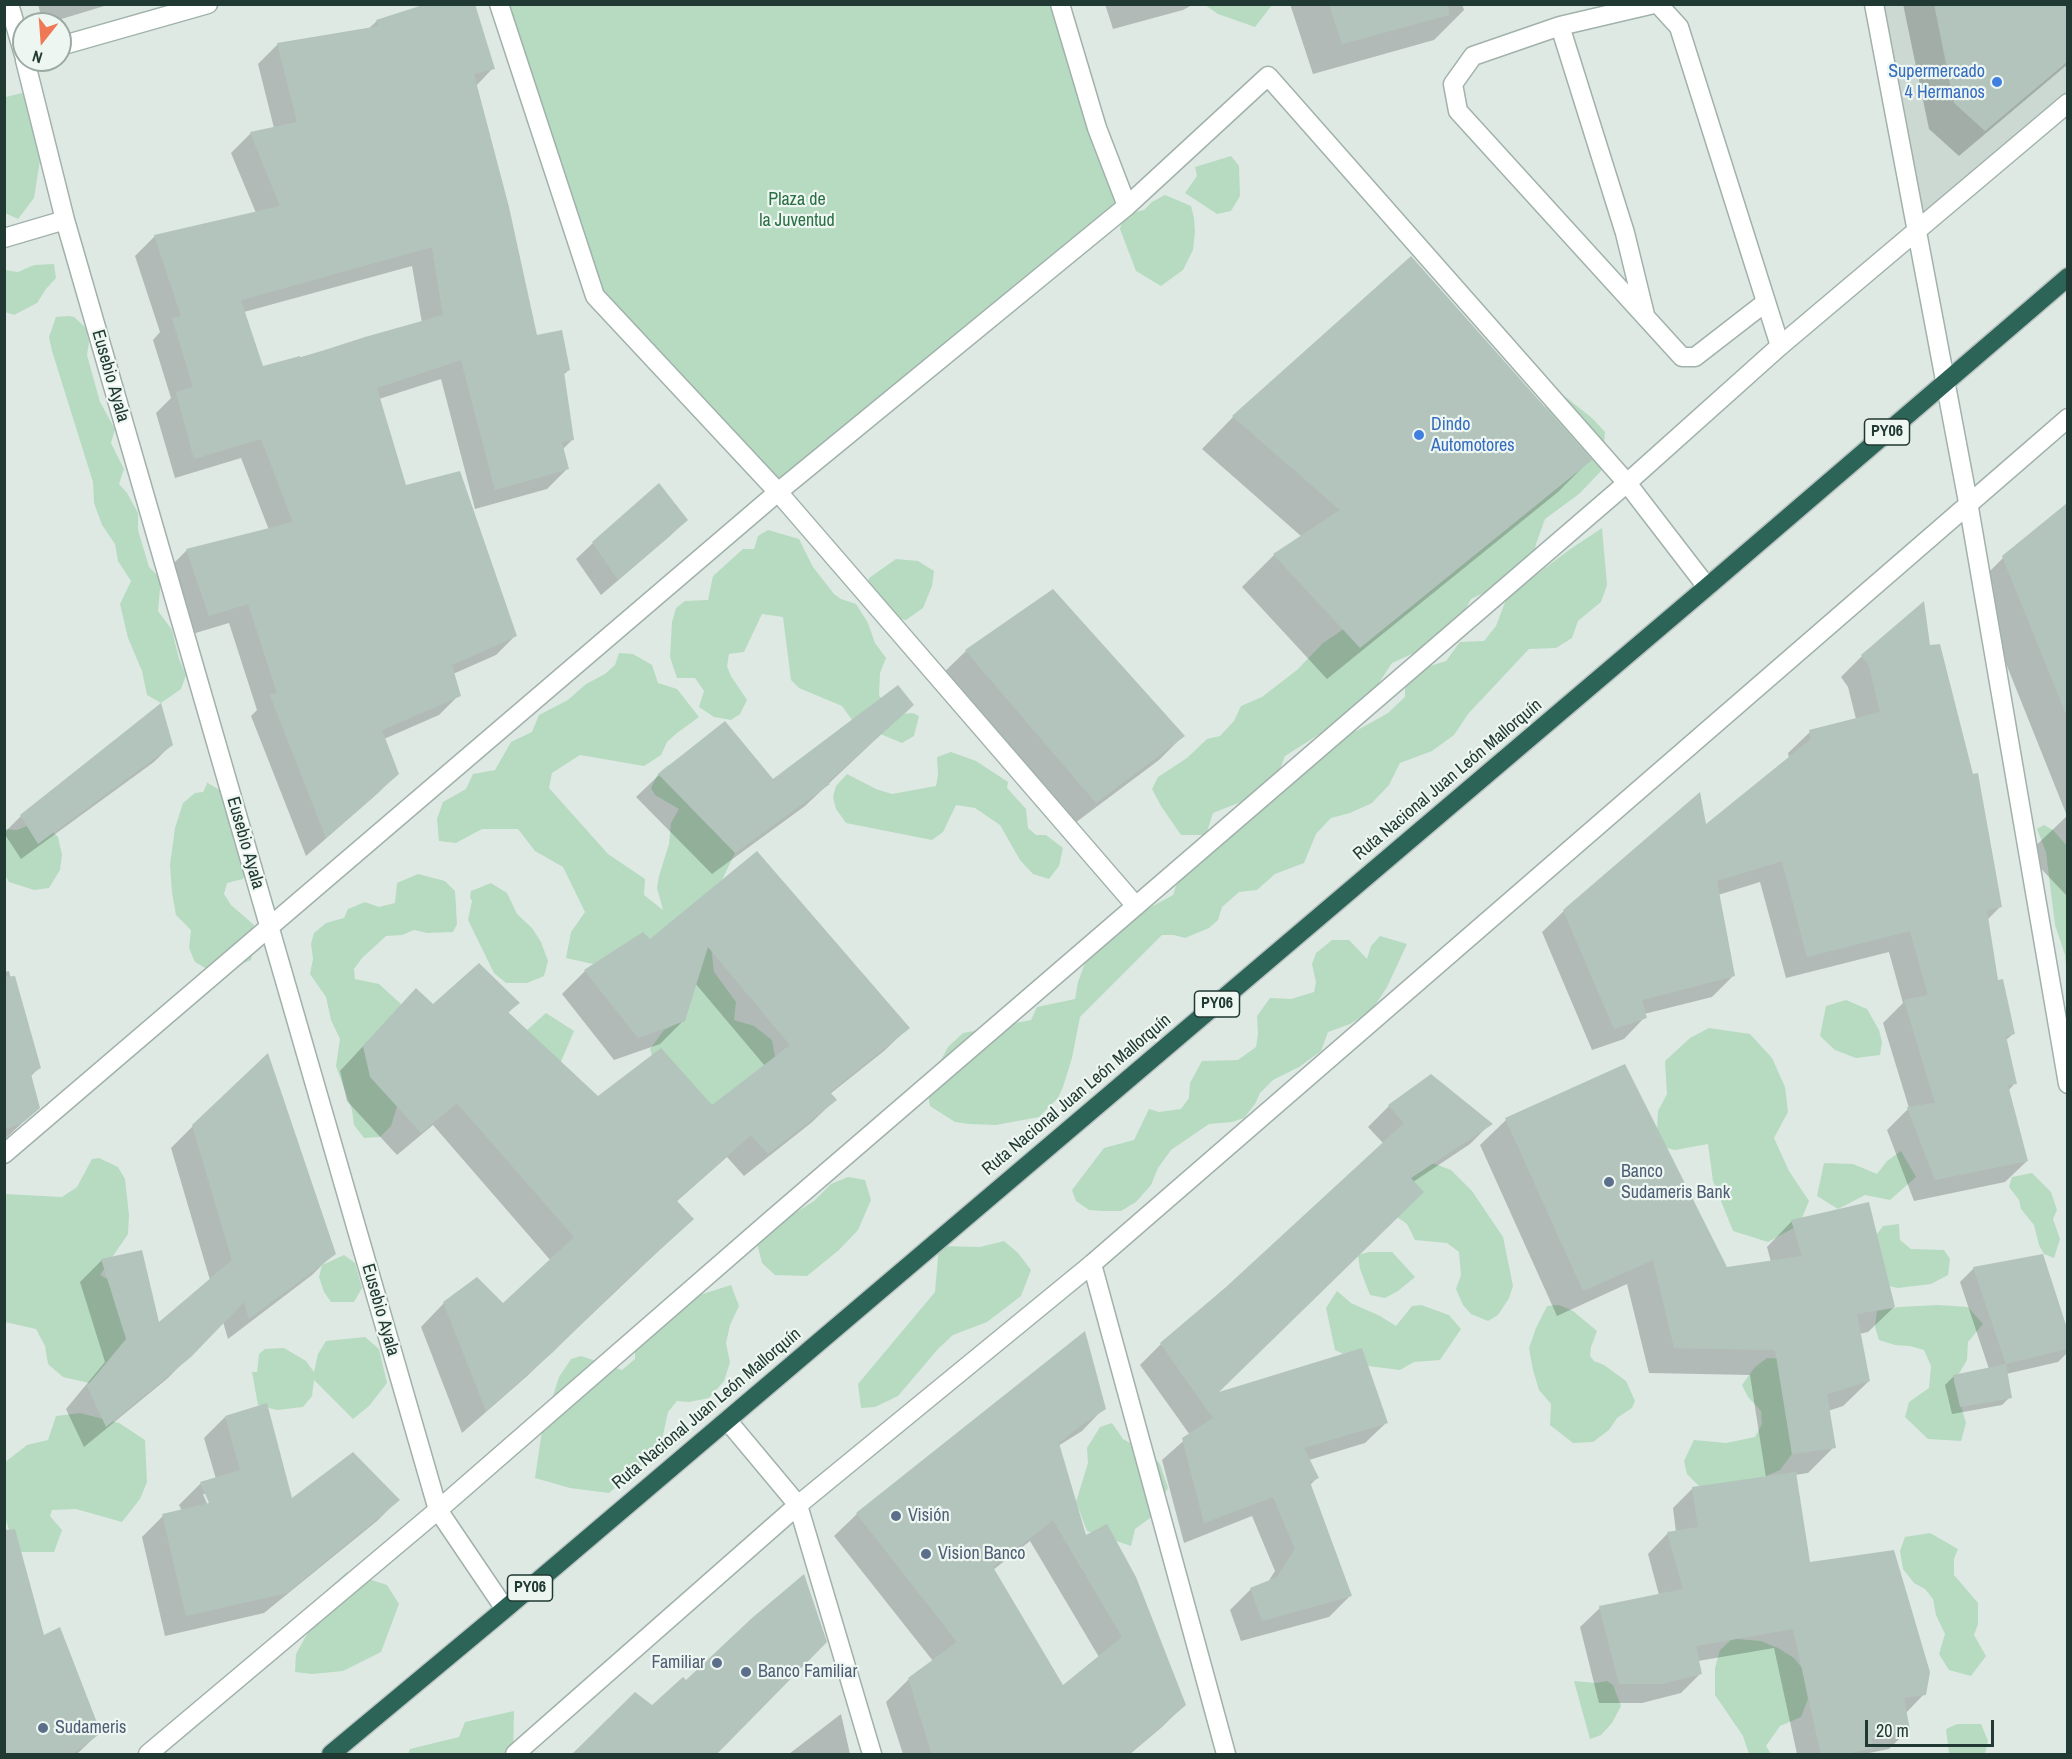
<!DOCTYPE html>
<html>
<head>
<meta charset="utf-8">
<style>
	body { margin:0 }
	#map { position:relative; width:2072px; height:1759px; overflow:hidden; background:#dee9e4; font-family:"Archivo Narrow",sans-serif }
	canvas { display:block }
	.frame { position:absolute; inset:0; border:6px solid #203932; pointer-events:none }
	.north { position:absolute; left:12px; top:12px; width:60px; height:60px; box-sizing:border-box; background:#eef6f2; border:2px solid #9caaa5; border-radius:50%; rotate:197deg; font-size:16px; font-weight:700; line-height:24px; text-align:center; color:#203932 }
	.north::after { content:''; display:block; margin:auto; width:21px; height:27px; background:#f07955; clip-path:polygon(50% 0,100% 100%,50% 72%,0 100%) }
	.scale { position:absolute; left:1865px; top:1720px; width:129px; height:27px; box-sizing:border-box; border:3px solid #203932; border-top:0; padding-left:8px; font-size:18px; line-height:21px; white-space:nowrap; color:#203932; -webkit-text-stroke:4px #eef6f2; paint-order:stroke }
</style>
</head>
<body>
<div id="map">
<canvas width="2072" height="1759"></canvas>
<div class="frame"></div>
<div class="north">N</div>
<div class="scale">20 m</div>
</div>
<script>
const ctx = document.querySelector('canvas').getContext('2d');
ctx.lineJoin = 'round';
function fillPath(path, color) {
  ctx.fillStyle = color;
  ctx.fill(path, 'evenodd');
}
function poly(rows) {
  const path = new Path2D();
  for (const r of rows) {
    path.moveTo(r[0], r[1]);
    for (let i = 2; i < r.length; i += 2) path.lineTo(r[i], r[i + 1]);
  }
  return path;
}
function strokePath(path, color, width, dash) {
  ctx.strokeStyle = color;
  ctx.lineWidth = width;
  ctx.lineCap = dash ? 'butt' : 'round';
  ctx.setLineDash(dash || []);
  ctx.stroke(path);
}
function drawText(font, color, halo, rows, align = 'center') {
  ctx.font = font + ' "Archivo Narrow",sans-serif';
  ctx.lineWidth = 4.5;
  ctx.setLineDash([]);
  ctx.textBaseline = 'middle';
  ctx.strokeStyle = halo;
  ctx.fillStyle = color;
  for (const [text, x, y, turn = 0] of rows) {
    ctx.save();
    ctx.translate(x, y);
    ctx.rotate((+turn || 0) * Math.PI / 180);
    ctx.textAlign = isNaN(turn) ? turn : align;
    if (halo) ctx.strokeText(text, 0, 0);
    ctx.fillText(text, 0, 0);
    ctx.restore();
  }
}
fillPath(poly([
	[1874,5,2067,5,2067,104,1917,230]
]), '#ccd9d3');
fillPath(poly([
	[499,5,1060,5,1127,206,778,492,595,296],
	[1205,5,1272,5,1255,27,1218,14],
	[22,93,44,135,34,198,18,219,5,213,5,102,6,97],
	[1231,156,1239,166,1240,196,1231,211,1217,214,1185,193,1197,176,1195,167],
	[1165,195,1191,206,1194,218,1195,232,1193,250,1183,270,1161,286,1136,271,1120,229,1124,215,1144,210,1152,202],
	[54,264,56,278,46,289,37,303,14,315,5,312,5,270,18,272,34,265],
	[69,316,74,317,86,328,89,342,87,355,100,402,115,429,111,443,124,469,119,484,127,493,138,513,138,530,149,567,161,579,158,611,172,630,179,659,186,675,181,689,161,703,147,695,142,671,128,638,120,604,131,581,118,561,115,544,102,525,94,503,93,482,52,351,49,337,56,317],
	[1563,395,1592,418,1605,432,1602,470,1579,494,1545,519,1536,544,1532,565,1514,578,1471,599,1459,621,1425,648,1392,663,1373,692,1335,724,1356,731,1388,713,1405,697,1405,674,1446,661,1460,642,1484,641,1496,626,1507,597,1569,550,1602,528,1607,585,1601,602,1578,621,1572,638,1556,648,1529,649,1468,714,1454,735,1432,751,1400,763,1389,785,1372,803,1350,813,1331,818,1316,834,1304,863,1275,874,1257,890,1239,892,1222,907,1218,920,1209,928,1185,938,1174,935,1162,935,1080,1017,1072,1058,1063,1087,1058,1098,1039,1117,996,1125,969,1124,955,1122,930,1106,927,1087,948,1047,963,1033,1031,1020,1037,1007,1075,999,1078,982,1092,944,1131,918,1173,895,1183,865,1204,835,1181,835,1161,806,1152,789,1158,777,1187,758,1207,739,1220,736,1234,721,1241,706,1262,697,1297,670,1323,643,1348,626,1536,436,1546,405],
	[1329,728,1280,769,1285,756],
	[1241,802,1242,803,1207,832,1213,813],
	[768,530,799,539,813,567,834,594,841,599,856,604,868,623,875,643,886,658,880,673,879,695,890,712,898,714,913,713,919,716,914,736,902,743,878,733,852,720,842,706,799,688,791,680,783,617,762,614,744,652,729,654,727,666,731,676,747,700,740,714,731,720,714,717,699,707,704,691,695,678,677,678,670,657,672,622,676,608,685,601,708,600,713,576,743,549,754,549,758,536],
	[896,559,918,561,934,571,932,586,923,608,906,620,887,617,865,593,869,578],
	[619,653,633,654,652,665,658,683,677,689,699,717,677,733,667,742,661,755,644,766,580,755,552,773,549,788,608,854,645,879,644,895,663,910,657,888,659,876,669,844,671,823,679,809,655,795,651,788,658,774,668,765,678,769,696,785,689,806,711,827,728,837,735,853,707,911,714,972,736,1002,734,1020,754,1026,772,1040,775,1057,767,1075,717,1110,654,1063,650,1049,664,1030,678,1023,632,951,593,964,566,958,571,932,585,912,563,867,535,851,518,829,482,829,456,843,439,841,437,819,443,802,466,789,473,774,495,770,511,742,532,732,539,715,568,700,586,684,605,674,615,665],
	[951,752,976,761,1008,782,1007,788,1026,809,1028,828,1036,835,1046,835,1063,848,1059,866,1049,879,1033,874,1020,860,1000,825,975,808,956,805,943,832,932,840,846,823,836,809,833,797,836,786,847,774,876,789,892,794,936,786,938,775,937,757],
	[206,782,225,793,248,866,243,879,227,883,224,894,231,905,254,925,254,947,251,960,232,968,212,972,195,962,189,948,191,930,176,915,172,893,170,865,175,828,183,803,195,793,203,792,207,784],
	[39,825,50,829,58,837,62,855,60,870,49,888,34,890,9,882,5,875,5,829,17,830,27,826],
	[2044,825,2053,830,2067,846,2067,978,2065,955,2055,925,2046,852,2037,829],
	[418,874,445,881,455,891,457,924,453,932,427,933,414,930,402,935,386,936,362,958,354,969,355,979,379,984,401,1004,397,1106,391,1126,380,1137,364,1138,354,1125,352,1110,336,1066,340,1039,331,1020,326,997,310,974,313,959,311,944,314,933,326,923,344,918,348,909,365,902,379,907,395,903,397,883],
	[491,883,507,893,517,914,532,928,541,942,548,961,544,976,527,983,506,983,494,973,468,920,472,901,470,897,471,891],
	[1380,936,1407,944,1387,987,1374,1007,1363,1016,1350,1024,1328,1032,1321,1051,1299,1067,1273,1080,1260,1093,1255,1104,1244,1118,1232,1122,1209,1124,1171,1150,1158,1168,1151,1185,1136,1202,1121,1211,1102,1211,1089,1210,1076,1201,1072,1190,1104,1148,1134,1140,1149,1109,1159,1112,1181,1109,1189,1098,1190,1083,1202,1061,1238,1060,1256,1047,1258,1034,1257,1016,1270,998,1291,999,1314,992,1316,982,1312,964,1316,953,1332,940,1349,940,1367,959,1371,946],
	[1846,1000,1867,1009,1879,1030,1882,1042,1880,1055,1856,1058,1835,1050,1820,1036,1826,1006],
	[546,1013,574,1031,557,1071,527,1030],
	[1709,1028,1750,1034,1772,1058,1785,1087,1788,1112,1774,1138,1789,1171,1809,1201,1799,1225,1768,1242,1733,1231,1713,1181,1708,1144,1675,1150,1649,1144,1657,1129,1658,1111,1667,1094,1665,1061,1690,1038],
	[1901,1151,1916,1177,1890,1200,1865,1195,1838,1209,1817,1196,1824,1163,1853,1164,1877,1174,1887,1161],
	[99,1158,118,1167,125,1179,129,1215,128,1234,100,1275,120,1286,133,1331,106,1377,89,1383,63,1377,48,1364,45,1346,36,1329,5,1322,5,1194,62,1197,77,1187,92,1159],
	[1424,1164,1435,1164,1451,1170,1472,1191,1503,1237,1513,1286,1509,1298,1498,1315,1488,1321,1471,1314,1463,1305,1456,1289,1461,1275,1459,1252,1447,1243,1415,1240,1407,1224,1394,1215,1396,1192],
	[2032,1173,2051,1192,2057,1210,2053,1219,2060,1239,2054,1258,2044,1254,2039,1245,2034,1225,2021,1209,2019,1200,2009,1187,2012,1177],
	[848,1177,865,1180,871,1200,858,1230,839,1250,807,1276,775,1275,762,1263,755,1235,770,1221,795,1213,814,1201,831,1184],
	[1899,1224,1900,1240,1911,1249,1944,1250,1950,1259,1948,1275,1931,1284,1898,1288,1884,1285,1878,1249,1877,1234,1883,1226],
	[1004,1241,1018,1253,1031,1270,1021,1296,987,1322,953,1335,938,1349,898,1396,875,1407,861,1408,858,1384,935,1292,939,1246,980,1247],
	[1369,1252,1392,1252,1415,1277,1398,1291,1385,1298,1370,1295,1360,1269,1358,1255],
	[344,1255,355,1263,362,1288,354,1302,331,1302,324,1292,319,1277,322,1265],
	[731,1285,739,1306,730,1325,726,1343,730,1362,724,1381,709,1398,689,1402,677,1401,668,1412,660,1449,609,1493,570,1488,535,1478,542,1430,559,1377,571,1359,581,1356,622,1370,635,1359,635,1347,678,1302],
	[1337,1291,1351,1303,1380,1316,1396,1326,1412,1306,1421,1305,1449,1315,1461,1329,1440,1360,1414,1362,1400,1370,1368,1366,1335,1350,1326,1308],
	[1559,1305,1573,1311,1597,1331,1591,1347,1590,1356,1594,1361,1604,1365,1626,1381,1635,1401,1632,1408,1617,1418,1609,1430,1593,1442,1573,1443,1550,1425,1551,1404,1539,1390,1533,1370,1529,1348,1536,1328,1547,1306],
	[1938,1305,1968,1307,1983,1324,1968,1342,1967,1360,1954,1382,1966,1423,1961,1441,1928,1439,1905,1417,1909,1402,1929,1388,1931,1366,1924,1350,1910,1346,1895,1345,1879,1340,1875,1327,1877,1311,1899,1307],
	[365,1337,379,1349,387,1383,369,1406,353,1419,314,1380,312,1396,303,1407,277,1410,258,1405,252,1372,257,1372,259,1354,265,1349,284,1348,306,1361,314,1372,318,1354,326,1341],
	[1767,1358,1789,1359,1785,1407,1792,1454,1780,1470,1764,1477,1722,1489,1699,1486,1687,1474,1684,1461,1694,1440,1726,1443,1755,1437,1762,1424,1761,1411,1748,1397,1742,1385,1755,1367],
	[80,1413,119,1423,145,1440,147,1482,140,1499,122,1522,76,1509,52,1510,50,1516,62,1530,54,1552,16,1552,5,1517,4,1463,27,1445,48,1440,56,1416],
	[1112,1423,1123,1439,1151,1455,1160,1464,1168,1488,1150,1518,1135,1529,1131,1546,1087,1531,1076,1502,1088,1463,1087,1448,1100,1427],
	[1930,1533,1958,1549,1954,1559,1954,1575,1978,1603,1978,1624,1974,1635,1986,1656,1971,1676,1949,1670,1939,1654,1945,1634,1936,1615,1933,1599,1925,1589,1914,1583,1903,1569,1900,1551,1905,1537],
	[347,1572,387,1585,399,1604,381,1652,343,1671,312,1674,295,1672,296,1654,316,1618,326,1591],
	[1737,1639,1761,1641,1778,1648,1794,1658,1802,1668,1808,1699,1801,1717,1780,1726,1766,1746,1771,1754,1749,1754,1743,1736,1715,1695,1715,1668,1720,1650,1731,1640],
	[1574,1681,1596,1683,1607,1681,1613,1685,1621,1706,1612,1723,1601,1735,1590,1739],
	[514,1711,513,1754,408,1754,410,1749,459,1737,465,1722],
	[1957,1724,1981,1724,1988,1741,1985,1754,1949,1754,1946,1729]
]), '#b6dbc0');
fillPath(poly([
	[38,4,111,4,45,24,43,24],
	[1105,4,1194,4,1183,10,1113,29],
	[1290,4,1462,4,1464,10,1434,40,1313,74],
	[1903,4,2068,4,2068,64,1959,156,1929,129],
	[377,21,493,68,476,86,536,336,569,370,563,375,572,440,563,449,567,469,547,489,475,509,441,379,379,399,404,487,516,635,496,655,453,674,459,695,439,715,384,739,397,774,377,794,306,856,251,716,257,710,229,623,189,635,167,570,187,550,269,530,241,458,175,478,156,413,171,398,153,340,160,332,135,256,155,236,256,213,231,153,251,133,274,128,258,64,278,44,368,29],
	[412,266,422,323,262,368,244,312],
	[1411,258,1590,460,1558,492,1327,679,1242,587,1274,555,1302,537,1202,449,1233,417],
	[2068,505,2068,897,2027,854,2067,816,1975,586,2003,558],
	[686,520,670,536,601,595,576,559,593,543],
	[1929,647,2001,906,1987,920,1997,982,2014,1033,2005,1041,2015,1083,2008,1091,2027,1161,2005,1182,1914,1201,1887,1130,1909,1108,1883,1023,1903,1003,1889,952,1786,978,1760,882,1718,895,1734,975,1712,997,1644,1014,1645,1017,1624,1039,1592,1050,1542,932,1564,911,1705,826,1789,758,1788,753,1810,732,1856,719,1848,687,1841,677,1862,656],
	[966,651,1183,736,1159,760,1071,826,941,675],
	[160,705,171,745,154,762,21,859,4,833,21,816],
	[912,705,805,806,712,874,636,797,659,775,724,723,772,782],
	[757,854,908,1028,884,1051,830,1094,835,1100,811,1123,744,1176,727,1157,676,1202,692,1219,526,1377,462,1433,421,1327,444,1303,503,1305,551,1261,433,1125,397,1155,347,1101,340,1071,393,1014,433,1006,518,1003,507,1014,598,1098,712,1107,765,1066,695,983,684,1020,660,1044,614,1060,562,994,585,971,650,941],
	[9,971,17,1010,39,1068,30,1077,38,1108,4,1140,4,972],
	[1431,1076,1490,1124,1470,1144,1413,1182,1215,1396,1386,1423,1365,1443,1309,1460,1317,1478,1310,1485,1350,1596,1329,1617,1241,1641,1230,1610,1251,1589,1268,1582,1275,1571,1252,1516,1184,1543,1162,1460,1190,1435,1140,1365,1161,1344,1227,1289,1383,1143,1368,1127,1389,1106],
	[1506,1120,1726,1269,1771,1262,1767,1247,1792,1221,1894,1307,1868,1332,1859,1334,1869,1381,1843,1406,1828,1411,1834,1447,1808,1473,1795,1475,1809,1564,1924,1694,1906,1713,1909,1729,1889,1749,1864,1754,1797,1754,1774,1648,1698,1661,1701,1673,1681,1693,1642,1703,1599,1703,1580,1627,1600,1608,1659,1595,1648,1554,1667,1534,1676,1532,1673,1508,1693,1488,1766,1478,1750,1375,1649,1373,1627,1284,1557,1316,1480,1145],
	[193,1126,334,1253,312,1275,228,1339,223,1322,168,1378,84,1447,66,1409,105,1362,80,1282,102,1260,158,1325,210,1280,171,1148],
	[2042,1256,2068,1333,2068,1352,2058,1362,2006,1374,2010,1397,2002,1405,1952,1414,1945,1385,1953,1377,1989,1369,1960,1282,1974,1268],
	[1084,1334,1104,1408,1082,1431,1058,1446,1085,1538,1184,1705,1162,1727,1130,1754,903,1754,886,1702,909,1679,933,1661,834,1536,857,1514],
	[1030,1541,1099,1657,1063,1687,993,1570],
	[225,1417,291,1500,398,1500,377,1521,264,1613,165,1636,142,1537,163,1516,182,1511,179,1505,200,1484,216,1479,204,1438],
	[203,1494,207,1494,213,1509,210,1511],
	[43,1637,100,1732,77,1754,4,1754],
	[841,1714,850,1754,789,1754]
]), '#0003');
fillPath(poly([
	[426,4,475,4,495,69,474,74,509,207,537,335,562,330,570,370,564,372,574,440,562,442,569,469,495,490,461,360,377,388,406,485,460,471,517,636,452,665,461,696,382,730,399,774,326,838,270,695,277,693,248,604,209,616,186,549,293,522,261,439,194,459,176,392,193,387,172,318,181,316,154,235,280,206,250,132,297,122,277,43,379,26,376,20],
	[432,247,443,315,365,337,300,358,300,356,263,366,241,300],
	[1329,4,1448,4,1449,15,1342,44],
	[1934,4,2067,4,2067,62,1985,131,1954,103],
	[1411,256,1592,460,1360,648,1273,554,1340,510,1232,416],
	[659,483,688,520,618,580,592,542],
	[2067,503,2067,713,2066,714,2002,556],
	[1053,589,1185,736,1096,803,965,650],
	[1924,601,1930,645,1940,644,1973,774,1978,773,2002,907,1987,910,1998,980,2003,979,2015,1034,2006,1036,2017,1084,2008,1085,2028,1161,1935,1180,1907,1107,1935,1103,1904,1000,1928,995,1910,931,1807,957,1782,861,1717,881,1735,976,1642,1000,1647,1018,1614,1029,1563,910,1700,792,1706,824,1811,739,1809,730,1880,712,1869,666,1861,655],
	[898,685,914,705,828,782,830,784,735,853,658,774,725,721,773,779],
	[161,703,173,745,38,844,20,815],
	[757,851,910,1028,830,1092,837,1100,768,1154,751,1135,677,1201,694,1219,618,1288,552,1353,486,1411,443,1302,477,1277,503,1303,574,1237,457,1103,421,1133,370,1077,363,1046,416,988,433,1004,479,963,520,1003,508,1012,598,1096,661,1048,712,1105,790,1045,708,947,685,1021,638,1038,584,970,643,932,650,939],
	[15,976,41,1068,31,1074,40,1108,25,1121,4,1130,4,977],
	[268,1053,336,1254,249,1319,244,1302,191,1357,106,1427,87,1386,126,1339,101,1259,142,1250,159,1322,232,1260,192,1125],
	[1625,1064,1727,1267,1802,1256,1791,1220,1869,1202,1895,1307,1857,1314,1870,1381,1827,1394,1836,1448,1792,1454,1775,1350,1674,1348,1653,1260,1583,1291,1505,1118],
	[1431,1074,1493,1124,1411,1178,1424,1192,1219,1392,1362,1348,1388,1423,1304,1448,1319,1478,1310,1482,1352,1596,1262,1621,1250,1588,1277,1577,1295,1549,1273,1497,1204,1523,1182,1438,1213,1418,1160,1343,1226,1287,1404,1123,1388,1105],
	[2043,1254,2067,1328,2067,1349,2006,1364,1973,1267],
	[1085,1331,1106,1409,1080,1426,1059,1443,1086,1535,1107,1524,1136,1577,1186,1705,1128,1755,932,1755,908,1678,957,1642,856,1513],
	[1053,1520,1122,1637,1063,1685,993,1567],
	[2006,1364,2012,1398,1960,1407,1953,1375],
	[267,1403,292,1498,353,1452,400,1500,287,1593,186,1616,162,1514,209,1503,200,1482,240,1470,225,1416],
	[1796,1472,1810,1562,1894,1550,1930,1672,1926,1695,1904,1698,1910,1730,1871,1738,1873,1748,1842,1755,1821,1755,1793,1629,1696,1646,1702,1674,1662,1684,1619,1684,1599,1606,1683,1589,1667,1532,1698,1527,1692,1487],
	[15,1529,44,1635,60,1627,101,1733,71,1755,4,1755,4,1530],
	[804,1574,827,1642,716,1755,571,1755,635,1692,652,1705,683,1677,686,1680,752,1618]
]), '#b3c4bd');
const lane = poly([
	[1658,4,1679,27,1780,346],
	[1560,26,1473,56,1453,84,1458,111,1682,357,1695,357,1766,302],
	[1645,315,1625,233,1560,26,1654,4]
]);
const street = poly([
	[9,4,24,55],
	[499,4,595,296,778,492,1136,906],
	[1060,4,1097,128,1127,206,1268,76,1627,483,1707,587],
	[1874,4,1968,502,2068,1084],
	[60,46,208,4],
	[25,60,65,220,438,1510,505,1609],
	[4,238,65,220],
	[4,1154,778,492,1127,206],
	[1092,1264,1226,1754],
	[727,1420,798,1505,872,1754],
	[148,1754,438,1510,770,1221,1627,483,1780,346,2068,103],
	[515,1754,798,1505,1092,1264,2068,418]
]);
const highway = poly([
	[331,1754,505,1609,1707,587,2068,277]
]);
strokePath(lane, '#a1b1ab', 21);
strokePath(street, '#a1b1ab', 21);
strokePath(highway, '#bcc4c2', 21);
strokePath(lane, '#fff', 18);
strokePath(street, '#fff', 18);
strokePath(highway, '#2c6458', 18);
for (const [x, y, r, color] of [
	[1997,82,6,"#3f7fe0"],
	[1419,435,6,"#3f7fe0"],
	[1609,1182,6,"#5c6f8a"],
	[896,1516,6,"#5c6f8a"],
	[926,1554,6,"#5c6f8a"],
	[717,1663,6,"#5c6f8a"],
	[746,1672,6,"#5c6f8a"],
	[43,1728,6,"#5c6f8a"]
]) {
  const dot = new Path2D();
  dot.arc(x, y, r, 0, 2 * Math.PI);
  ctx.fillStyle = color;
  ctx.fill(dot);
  strokePath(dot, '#eef6f2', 2);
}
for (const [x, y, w] of [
	[1887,432,45],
	[1217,1004,45],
	[530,1588,45]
]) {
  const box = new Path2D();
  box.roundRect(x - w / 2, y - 13, w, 26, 4.5);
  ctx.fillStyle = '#eef6f2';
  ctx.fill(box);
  strokePath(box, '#203932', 1.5);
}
drawText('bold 16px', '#203932', null, [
	["PY06",1887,432],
	["PY06",1217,1004],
	["PY06",530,1588]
]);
drawText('18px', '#366cbe', '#eef6f2', [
	["Supermercado",1985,72],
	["4 Hermanos",1985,93],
	["Dindo",1431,425,"left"],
	["Automotores",1431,446,"left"]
], 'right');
drawText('18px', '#2b6f44', '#eef6f2', [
	["Plaza de",797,200],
	["la Juventud",797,221]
]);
drawText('18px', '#203932', '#eef6f2', [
	["Eusebio Ayala",110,376,74],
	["Ruta Nacional Juan León Mallorquín",1448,780,-40],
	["Eusebio Ayala",245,843,74],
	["Ruta Nacional Juan León Mallorquín",1077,1095,-40],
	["Eusebio Ayala",380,1310,74],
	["Ruta Nacional Juan León Mallorquín",707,1409,-40]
]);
drawText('18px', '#4e5e75', '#eef6f2', [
	["Banco",1621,1172],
	["Sudameris Bank",1621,1193],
	["Visión",908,1516],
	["Vision Banco",938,1554],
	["Familiar",705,1663,"right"],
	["Banco Familiar",758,1672],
	["Sudameris",55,1728]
], 'left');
</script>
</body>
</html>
